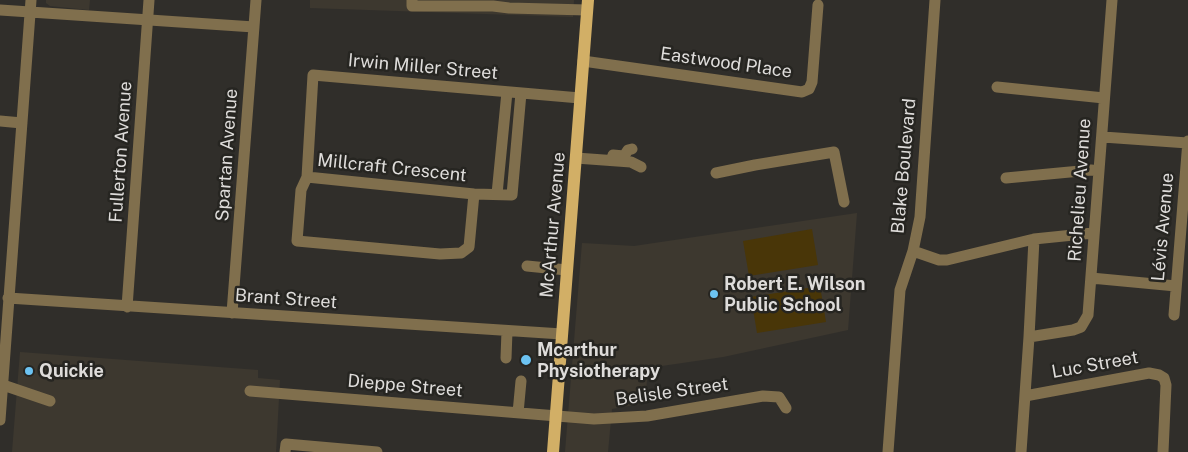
<!DOCTYPE html>
<html>
<head>
<meta charset="utf-8">
<style>
	body { margin:0 }
	canvas { display:block; background:#302e2a }
</style>
</head>
<body>
<canvas width="1188" height="452"></canvas>
<script>
const ctx = document.querySelector('canvas').getContext('2d');
ctx.lineJoin = 'round';
function fillPath(path, color) {
  ctx.fillStyle = color;
  ctx.fill(path, 'evenodd');
}
function poly(rows) {
  const path = new Path2D();
  for (const r of rows) {
    path.moveTo(r[0], r[1]);
    for (let i = 2; i < r.length; i += 2) path.lineTo(r[i], r[i + 1]);
  }
  return path;
}
function strokePath(path, color, width, dash) {
  ctx.strokeStyle = color;
  ctx.lineWidth = width;
  ctx.lineCap = dash ? 'butt' : 'round';
  ctx.setLineDash(dash || []);
  ctx.stroke(path);
}
function drawText(font, color, halo, rows, align = 'center') {
  ctx.font = font + ' "Public Sans",sans-serif';
  ctx.lineWidth = 5;
  ctx.setLineDash([]);
  ctx.textBaseline = 'middle';
  ctx.strokeStyle = halo;
  ctx.fillStyle = color;
  for (const [text, x, y, turn = 0] of rows) {
    ctx.save();
    ctx.translate(x, y);
    ctx.rotate((+turn || 0) * Math.PI / 180);
    ctx.textAlign = isNaN(turn) ? turn : align;
    if (halo) ctx.strokeText(text, 0, 0);
    ctx.fillText(text, 0, 0);
    ctx.restore();
  }
}
fillPath(poly([
	[46,0,90,0,89,10,50,6,46,3],
	[310,0,574,0,573,17,310,8],
	[857,213,848,330,723,357,648,368,645,403,612,409,608,452,565,452,582,243,634,246],
	[20,352,258,370,258,378,280,380,276,452,12,452]
]), '#3d382f');
fillPath(poly([
	[812,229,818,265,749,276,743,241],
	[820,286,826,322,757,333,751,297]
]), '#493608');
strokePath(poly([
	[412,0,412,6,493,6,509,8,587,10],
	[0,10,254,27],
	[583,61,802,92,809,89,812,82,818,5],
	[997,87,1104,98],
	[521,93,512,195,474,194,307,177,313,75,580,98],
	[0,121,22,123],
	[1103,137,1188,143],
	[613,155,624,156,628,150,632,149],
	[576,158,631,162,641,167],
	[716,173,755,165,834,152,844,202],
	[307,177,301,190,297,241,440,254,461,253,469,247,474,194],
	[1006,178,1091,170,1099,171],
	[497,194,507,92],
	[913,251,939,260,947,260,1034,239,1093,233],
	[527,266,567,270],
	[1091,278,1176,286],
	[8,298,562,334],
	[127,307,149,0],
	[232,313,256,0],
	[1174,315,1188,141],
	[1029,337,1073,330,1081,327,1088,315,1112,0],
	[506,358,507,331],
	[3,385,50,401],
	[250,391,594,419,647,416,763,396,779,397,786,408],
	[1025,396,1149,373,1159,375,1164,378,1166,385,1163,452],
	[518,413,521,381],
	[0,420,31,0],
	[285,452,286,444,377,452],
	[888,452,900,290,913,251,920,217,935,0],
	[1021,452,1029,337,1034,239]
]), '#806f4d', 11);
strokePath(poly([
	[553,452,588,0]
]), '#d2af66', 12);
for (const [x, y, r, color] of [
	[714,294,5,"#6cc3f2"],
	[526,360,6,"#6cc3f2"],
	[29,371,5,"#6cc3f2"]
]) {
  const dot = new Path2D();
  dot.arc(x, y, r, 0, 2 * Math.PI);
  ctx.fillStyle = color;
  ctx.fill(dot);
  strokePath(dot, '#262521', 2);
}
drawText('18px', '#dedcda', '#262521', [
	["Eastwood Place",726,63,8],
	["Irwin Miller Street",423,67,5],
	["Fullerton Avenue",121,152,-86],
	["Spartan Avenue",227,155,-86],
	["Blake Boulevard",904,166,-85],
	["Millcraft Crescent",392,168,6],
	["Richelieu Avenue",1080,190,-86],
	["McArthur Avenue",553,225,-85],
	["Lévis Avenue",1163,227,-85],
	["Brant Street",286,299,4],
	["Luc Street",1095,365,-10],
	["Dieppe Street",405,386,5],
	["Belisle Street",672,392,-8]
]);
drawText('bold 18px', '#dedcda', '#262521', [
	["Robert E. Wilson",724,284],
	["Public School",724,305],
	["Mcarthur",537,350],
	["Physiotherapy",537,371],
	["Quickie",39,371]
], 'left');
</script>
</body>
</html>
